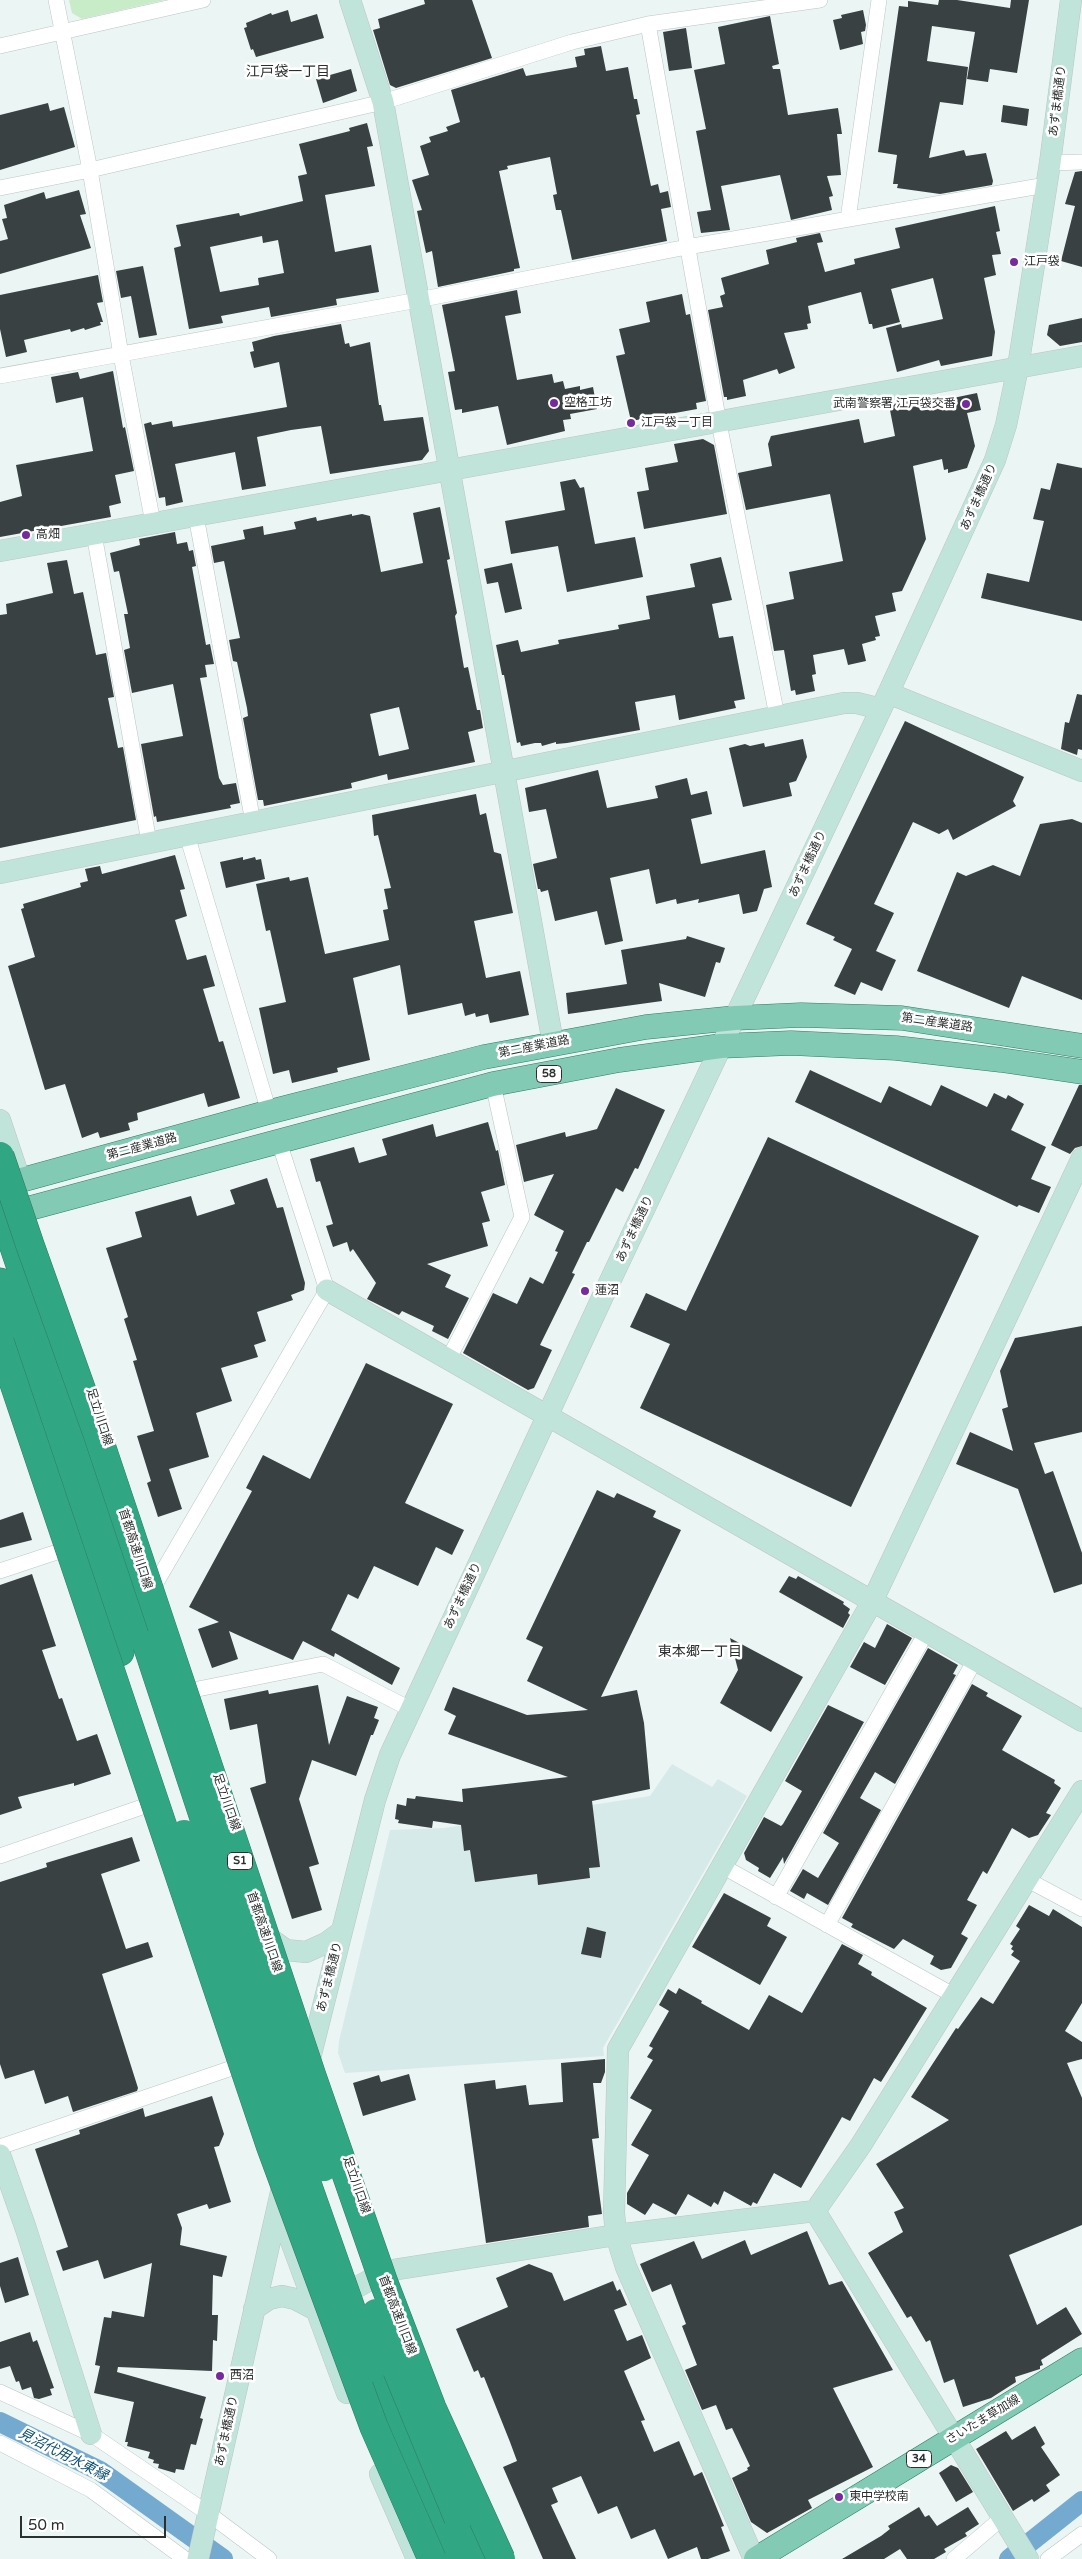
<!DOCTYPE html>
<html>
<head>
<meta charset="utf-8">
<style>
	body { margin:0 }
	#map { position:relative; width:1082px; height:2559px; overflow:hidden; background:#eaf5f4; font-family:"Varela Round",sans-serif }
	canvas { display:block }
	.scale { position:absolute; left:20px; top:2516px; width:146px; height:22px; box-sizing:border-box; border:2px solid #2b2f2f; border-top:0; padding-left:6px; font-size:15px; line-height:18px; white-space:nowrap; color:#2b2f2f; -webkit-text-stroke:4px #fff; paint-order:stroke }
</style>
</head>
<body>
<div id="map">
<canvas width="1082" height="2559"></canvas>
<div class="scale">50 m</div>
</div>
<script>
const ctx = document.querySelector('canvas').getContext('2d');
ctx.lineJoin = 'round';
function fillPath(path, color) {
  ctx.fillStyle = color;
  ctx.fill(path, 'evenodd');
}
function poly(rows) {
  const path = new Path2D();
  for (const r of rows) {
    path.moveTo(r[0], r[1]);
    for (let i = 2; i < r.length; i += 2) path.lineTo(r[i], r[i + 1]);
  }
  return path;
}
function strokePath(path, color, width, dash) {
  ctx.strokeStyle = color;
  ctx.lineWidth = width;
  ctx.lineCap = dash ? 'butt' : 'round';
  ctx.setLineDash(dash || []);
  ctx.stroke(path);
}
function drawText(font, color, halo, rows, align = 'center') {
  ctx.font = font + ' "Varela Round","Noto Sans JP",sans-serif';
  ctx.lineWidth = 5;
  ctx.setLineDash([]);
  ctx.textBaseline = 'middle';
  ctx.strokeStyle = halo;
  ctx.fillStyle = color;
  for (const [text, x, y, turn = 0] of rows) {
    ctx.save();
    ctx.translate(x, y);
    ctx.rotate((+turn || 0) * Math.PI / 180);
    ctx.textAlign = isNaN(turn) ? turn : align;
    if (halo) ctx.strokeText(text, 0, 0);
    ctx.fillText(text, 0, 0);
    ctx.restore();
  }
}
fillPath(poly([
	[672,1764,712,1787,718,1779,747,1796,603,2048,604,2056,345,2073,338,2053,339,2041,390,1830,444,1828,650,1796]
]), '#d6eae9');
fillPath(poly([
	[69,0,165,0,82,19,72,13]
]), '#c9ecc8');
strokePath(poly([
	[0,2422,100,2471,223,2559],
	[1009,2559,1082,2501]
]), '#75aad0', 20);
fillPath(poly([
	[424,0,472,0,492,58,396,88,390,85,373,30,380,28,378,19,425,4],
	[939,0,957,0,1010,8,1011,0,1029,0,1017,73,990,69,988,82,967,79,975,32,932,26,927,61,968,67,963,105,940,102,929,158,964,150,966,156,986,153,993,181,992,185,940,194,897,188,898,184,893,184,897,155,878,152,899,6,908,7,908,1,938,5],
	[288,10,291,22,317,14,324,38,256,57,253,49,251,50,244,28,247,27,246,23,271,13,272,15],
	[863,10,866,25,865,31,861,32,863,44,840,50,833,20,842,18,841,15],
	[770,16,779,64,772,66,773,69,780,69,788,115,838,108,842,134,837,134,841,175,827,176,833,196,829,197,832,210,791,220,780,175,721,186,730,230,701,233,697,212,711,210,696,131,706,129,694,70,725,64,718,27],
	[686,28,692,68,669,71,663,32],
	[601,46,606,71,628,67,634,99,637,99,640,114,636,115,651,186,658,184,660,193,668,191,671,207,661,209,667,241,572,260,561,210,556,210,553,195,557,194,550,157,507,166,508,169,499,171,520,268,514,269,514,271,438,287,432,251,426,253,417,211,422,210,412,180,429,175,420,146,431,142,429,137,448,131,446,127,460,122,451,90,523,68,526,76,577,67,575,57,585,55,584,49],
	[351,69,357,91,323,103,316,79],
	[48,103,50,111,64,107,75,147,0,170,0,115],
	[1003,105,1029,109,1027,126,1001,122],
	[367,123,373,146,367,147,375,186,325,195,335,252,371,245,379,292,336,299,337,305,271,317,269,307,221,316,223,323,189,329,174,248,181,246,176,225,239,213,240,216,303,201,298,176,307,174,299,144,350,131,349,128],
	[262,236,263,243,278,240,284,273,258,278,259,285,220,292,210,247],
	[1082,171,1082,267,1061,261,1075,206,1065,204,1075,172],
	[79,190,86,214,80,215,91,248,0,274,0,241,8,239,2,219,7,218,4,205,44,192,46,199],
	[995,206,1000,231,996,232,1001,254,992,255,996,275,984,278,995,332,992,356,941,366,939,360,897,372,886,328,901,324,902,328,943,319,933,278,891,289,900,322,873,329,872,324,869,324,861,292,808,306,811,323,807,324,808,329,784,333,795,368,779,374,777,369,743,380,746,396,727,400,727,397,724,397,708,310,723,307,720,296,725,294,721,278,769,264,766,250,797,242,796,238,820,233,823,242,817,243,825,272,855,264,854,259,900,248,895,228],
	[143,266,157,335,139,338,131,296,121,298,116,271],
	[98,275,103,302,97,303,103,322,100,322,101,325,85,330,84,328,71,332,70,329,24,340,27,352,6,357,0,329,0,295],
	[517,290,521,313,505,316,517,380,552,374,554,383,563,381,565,389,580,386,580,390,593,387,597,409,570,414,571,419,563,420,565,431,507,445,498,406,462,413,462,409,455,410,448,372,455,371,454,365,442,305],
	[682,294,686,315,690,314,706,401,696,403,697,409,631,421,616,356,625,354,619,329,650,322,646,302],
	[1082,318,1082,342,1060,346,1047,335,1049,325],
	[341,324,345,344,349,343,350,347,370,342,379,405,381,405,384,421,423,417,429,451,422,460,330,474,321,426,291,430,257,437,266,486,242,490,235,452,175,464,183,502,166,506,165,497,159,498,144,424,151,422,152,425,172,421,173,427,287,407,279,362,254,368,250,352,254,351,252,342,274,336],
	[113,371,123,428,125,427,134,471,115,475,121,503,109,506,111,517,0,537,0,502,22,496,16,465,93,451,83,397,56,403,51,377,78,372,80,379],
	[977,393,981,410,967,413,975,446,967,468,948,473,948,469,944,470,942,459,913,466,926,539,902,591,892,593,896,611,875,616,880,636,875,637,876,640,862,644,866,661,848,665,844,649,813,655,816,674,812,675,815,691,796,695,795,690,791,691,784,650,774,651,766,605,794,599,789,572,843,561,830,494,746,510,738,473,772,466,768,444,771,436,859,419,864,443,895,436,889,405,928,396,929,403],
	[703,439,714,445,727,514,644,529,637,492,649,490,645,468,678,462,674,444],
	[1057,463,1082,468,1082,621,981,598,987,573,1029,582,1044,521,1033,519,1041,488,1050,490],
	[575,479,580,488,584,487,595,544,635,537,643,577,567,592,558,546,511,554,505,521,565,510,560,482],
	[440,507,450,559,447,560,457,613,455,616,464,668,468,667,477,710,480,710,483,728,468,732,475,762,388,780,387,774,351,783,352,788,264,806,263,800,258,800,243,718,248,716,247,708,237,662,233,661,229,640,240,638,224,561,214,563,211,546,245,539,243,530,263,526,264,535,296,529,294,522,316,517,317,521,352,514,352,516,362,514,370,516,381,572,423,563,413,513],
	[399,707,409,749,379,756,370,714],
	[175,532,177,544,187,542,189,551,193,550,196,566,192,567,206,645,210,644,214,664,205,665,207,677,200,678,219,778,223,785,236,783,240,803,230,805,231,808,157,822,156,816,154,817,141,744,183,736,173,684,132,693,124,650,130,648,124,614,128,614,119,571,114,572,110,553,140,545,139,539],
	[721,557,732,600,712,604,719,638,733,636,745,699,734,701,736,708,679,720,675,695,635,702,640,730,567,743,556,744,556,742,542,746,541,743,535,743,521,746,520,742,517,743,504,675,502,675,496,645,518,640,521,652,559,644,558,640,619,629,618,625,650,619,646,596,695,587,690,564],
	[67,560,74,594,83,592,96,655,106,653,114,697,108,698,118,748,123,747,136,820,0,848,0,615,7,614,6,604,53,593,47,563],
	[512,563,522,609,505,613,498,582,487,584,484,569],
	[1077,694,1082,695,1082,750,1078,749,1077,755,1061,749,1065,722,1069,723],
	[905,721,1024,777,1013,801,1016,806,953,840,948,829,939,834,913,822,874,904,894,913,876,951,896,960,882,991,861,982,855,995,834,986,852,949,833,940,835,937,806,924],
	[803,739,807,757,796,781,789,783,792,796,743,807,729,748,745,744,750,746,764,743,765,747],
	[598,770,607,808,658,798,655,786,687,778,691,795,707,791,712,814,691,819,701,864,765,850,772,887,764,889,757,911,743,914,739,894,698,903,699,899,677,904,676,899,656,904,649,869,610,878,623,941,605,945,597,911,555,921,548,890,541,892,540,889,538,889,533,864,557,858,546,809,529,812,525,788],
	[476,794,480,815,486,813,494,852,501,854,513,913,474,921,486,978,520,971,529,1015,490,1023,488,1014,476,1017,475,1013,465,1016,462,1003,408,1015,400,965,353,978,370,1060,337,1068,338,1072,292,1083,289,1070,273,1074,259,1008,286,1002,270,930,266,931,256,884,289,877,290,881,308,877,325,954,389,940,383,910,388,909,384,889,391,888,378,835,374,836,372,815],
	[1072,819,1082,823,1082,1000,1022,976,1009,1008,917,971,957,872,966,876,993,865,1020,876,1040,824],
	[175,855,185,889,180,890,187,916,175,920,187,960,206,955,215,986,203,989,219,1042,223,1041,240,1098,208,1107,204,1093,137,1113,138,1120,128,1123,130,1130,100,1138,98,1132,82,1138,65,1084,45,1090,8,966,35,957,21,909,24,908,23,904,81,887,80,883,88,881,85,869,100,866,102,874],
	[243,857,243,860,255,857,256,860,261,859,265,879,226,888,220,862],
	[687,936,725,948,720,963,716,962,705,997,659,983,662,1001,568,1014,566,993,627,984,621,950,686,939],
	[810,1070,881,1103,889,1086,931,1106,941,1085,987,1107,994,1093,1006,1099,1008,1095,1024,1104,1011,1130,1046,1147,1031,1179,1051,1187,1039,1213,1019,1205,1017,1207,795,1102],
	[1079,1085,1082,1085,1082,1146,1075,1148,1070,1154,1051,1145],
	[616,1088,665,1110,638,1169,635,1168,623,1192,616,1188,589,1242,587,1242,572,1273,575,1274,540,1345,552,1350,534,1388,528,1390,463,1353,493,1293,517,1304,530,1277,543,1284,558,1252,555,1251,564,1231,534,1215,554,1174,524,1182,516,1145,565,1132,566,1137,597,1129],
	[488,1122,496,1151,498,1150,505,1185,481,1192,490,1221,482,1223,488,1246,427,1264,451,1275,445,1287,469,1298,448,1339,432,1331,434,1326,402,1311,399,1315,367,1299,376,1283,353,1249,350,1252,347,1242,333,1247,326,1226,333,1224,320,1181,316,1182,310,1159,354,1147,359,1163,387,1155,382,1139,433,1124,436,1137],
	[768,1137,979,1236,851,1507,640,1408,670,1344,630,1327,646,1293,686,1311],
	[267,1178,277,1208,283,1207,305,1283,304,1290,291,1295,293,1300,257,1312,266,1341,254,1345,258,1357,221,1368,232,1401,196,1413,209,1457,169,1469,182,1509,158,1517,147,1483,151,1481,137,1436,154,1431,133,1361,137,1360,124,1319,128,1317,106,1248,142,1237,135,1212,191,1196,197,1216,235,1204,230,1190],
	[1082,1326,1082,1432,1034,1443,1045,1474,1053,1471,1082,1553,1082,1584,1054,1593,1018,1489,956,1464,970,1432,1013,1451,1002,1409,1008,1407,1000,1371,1015,1338],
	[366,1363,453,1404,405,1503,464,1530,452,1555,436,1547,418,1586,374,1566,358,1599,348,1594,331,1630,400,1668,392,1685,335,1653,334,1657,303,1641,293,1660,229,1631,238,1659,212,1668,198,1629,219,1622,189,1607,252,1491,246,1488,263,1455,310,1479],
	[597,1490,614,1498,617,1493,656,1511,653,1517,681,1530,601,1697,637,1690,644,1723,650,1789,592,1801,600,1867,589,1868,590,1878,538,1885,537,1874,475,1882,470,1850,464,1851,461,1825,433,1821,432,1828,398,1823,399,1820,395,1819,397,1804,406,1806,407,1798,415,1799,416,1796,463,1802,462,1789,568,1777,448,1734,456,1716,444,1710,453,1687,527,1715,588,1710,527,1681,543,1647,526,1639],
	[23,1512,32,1540,0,1548,0,1520],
	[32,1574,56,1646,42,1650,59,1699,62,1698,77,1741,97,1734,111,1774,74,1786,74,1783,18,1797,22,1808,0,1815,0,1585],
	[789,1576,796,1579,798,1576,844,1602,843,1604,850,1609,848,1613,850,1615,843,1628,779,1592],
	[887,1624,912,1638,885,1685,850,1667,864,1642,875,1648],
	[730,1638,803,1677,771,1732,720,1703,738,1670],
	[928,1648,958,1665,953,1674,956,1675,895,1784,875,1772,860,1798,881,1810,828,1905,807,1893,804,1899,790,1891,803,1869,818,1878,839,1843,823,1833],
	[972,1684,988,1693,986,1696,1022,1716,1002,1750,1055,1780,1054,1783,1061,1788,1046,1813,1051,1815,1038,1835,1029,1838,1012,1828,987,1874,983,1871,967,1900,977,1905,961,1934,968,1938,951,1968,941,1970,930,1964,934,1956,903,1939,894,1949,851,1927,853,1924,842,1918],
	[318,1685,329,1745,347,1696,378,1707,374,1718,379,1720,373,1735,371,1735,356,1776,312,1760,299,1799,319,1864,309,1867,322,1910,292,1919,250,1788,266,1783,257,1724,230,1730,224,1699,268,1690,269,1694],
	[828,1705,864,1722,784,1864,783,1857,770,1878,758,1871,759,1868,746,1860,744,1853,764,1817,781,1826,783,1824,802,1791,785,1781],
	[132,1837,140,1861,101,1874,126,1949,148,1942,153,1957,102,1974,138,2088,137,2091,73,2112,68,2096,45,2104,34,2070,5,2079,0,2064,0,1882,47,1867,46,1863],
	[724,1893,771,1918,767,1926,787,1937,760,1985,692,1947],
	[1029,1905,1049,1916,1053,1909,1082,1927,1082,2003,1065,2031,1082,2042,1082,2059,1067,2063,1082,2098,1082,2225,1009,2255,1037,2325,1066,2307,1082,2334,1041,2360,1043,2365,1040,2366,1040,2369,1015,2377,1016,2382,991,2398,963,2407,954,2379,944,2383,930,2340,926,2342,911,2316,907,2318,868,2253,903,2232,894,2212,904,2208,876,2164,949,2120,911,2097,956,2028,958,2029,981,1997,993,2004,1020,1961,1011,1955,1014,1951,1011,1949,1013,1946,1010,1944,1020,1929,1016,1926],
	[587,1927,606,1932,601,1958,581,1954],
	[842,1944,863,1955,858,1964,872,1972,871,1975,927,2008,881,2082,874,2078,850,2121,842,2117,801,2188,774,2173,757,2204,753,2202,751,2206,724,2191,718,2205,714,2202,711,2207,688,2194,676,2215,653,2203,645,2215,627,2204,627,2193,649,2155,631,2145,652,2110,630,2098,653,2060,647,2057,653,2048,649,2046,669,2011,659,2005,668,1989,676,1994,679,1988,702,2001,701,2003,749,2030,769,1995,802,2013],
	[605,2059,605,2072,601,2083,593,2083,599,2138,592,2139,602,2214,588,2216,589,2227,486,2243,464,2084,495,2080,496,2089,526,2085,529,2105,563,2102,561,2063],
	[409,2074,416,2100,363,2116,353,2083,379,2075,381,2082],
	[212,2096,224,2134,219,2146,214,2147,231,2202,209,2209,207,2204,177,2214,182,2228,180,2245,227,2256,222,2277,213,2275,212,2315,218,2315,217,2341,213,2340,212,2371,118,2367,117,2372,206,2397,200,2418,203,2419,196,2445,191,2444,184,2470,176,2469,175,2473,158,2468,159,2464,153,2463,154,2460,148,2458,150,2452,127,2446,128,2442,125,2442,134,2402,94,2393,100,2366,95,2365,104,2317,111,2318,112,2311,144,2317,152,2263,104,2279,98,2260,63,2271,56,2251,68,2247,35,2149,80,2134,79,2130,143,2108,145,2117],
	[807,2231,829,2285,842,2281,893,2370,833,2388,873,2467,808,2500,812,2508,767,2533,751,2522,732,2478,748,2470,747,2468,750,2466,732,2428,726,2430,716,2405,702,2410,685,2370,697,2365,682,2326,686,2324,671,2284,652,2292,640,2264,694,2241,702,2259,745,2240,751,2255],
	[18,2257,29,2295,5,2303,0,2286,0,2263],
	[529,2264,552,2273,564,2301,613,2281,617,2291,620,2289,627,2305,614,2310,627,2341,642,2335,651,2358,624,2371,645,2420,641,2421,654,2452,679,2441,694,2476,702,2472,724,2526,721,2527,730,2551,708,2559,701,2559,697,2547,668,2559,655,2529,631,2539,617,2506,598,2514,581,2476,552,2488,558,2502,551,2505,576,2559,543,2559,503,2467,517,2461,510,2442,484,2377,481,2378,478,2370,474,2372,456,2329,508,2307,496,2278],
	[30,2332,33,2342,37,2340,54,2388,50,2389,52,2395,39,2399,34,2398,31,2387,22,2390,19,2381,16,2382,10,2366,0,2369,0,2342],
	[1035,2426,1045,2444,1041,2447,1060,2475,1046,2485,1050,2491,1034,2502,1032,2499,1013,2511,976,2449,1006,2431,1012,2440],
	[951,2465,958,2468,973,2492,956,2502,939,2473],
	[919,2507,925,2517,929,2515,937,2526,968,2507,979,2524,965,2533,967,2536,944,2549,946,2552,934,2559,907,2559,900,2549,884,2559,842,2559,881,2536,890,2529,888,2526]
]), '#394143');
const street = poly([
	[56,0,90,170,121,355,153,523],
	[648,24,719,423,777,716],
	[0,46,203,0],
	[1050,163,1082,162],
	[0,188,90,170,383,102,572,42,648,24,820,0],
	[848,219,879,0],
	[0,376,418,300,687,247,1046,185],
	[196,516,253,822],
	[94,534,149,842],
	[187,835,269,1112],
	[448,1360,522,1217,493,1084],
	[0,1571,60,1551],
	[153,1588,327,1290,279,1142],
	[188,1691,323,1664,410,1709],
	[0,1856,145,1806],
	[722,1866,953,1995],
	[1026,1879,1082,1909],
	[776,1897,926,1633],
	[827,1925,975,1660],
	[0,2147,232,2068],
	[0,2392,91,2434,209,2514,269,2559],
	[0,2443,91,2490,185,2559],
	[954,2559,1002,2518],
	[1048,2559,1082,2534]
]);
const secondary = poly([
	[350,0,383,102,553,1043],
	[0,551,1082,356],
	[888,693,1082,771],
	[0,873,844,703,857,703,881,709],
	[0,1120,17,1171],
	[327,1290,1082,1721],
	[272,1940,286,1950,306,1952,326,1943,341,1932],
	[308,2066,375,1800,390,1755,602,1298,881,709,995,460,1006,425,1018,367,1050,163,1071,0],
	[0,2155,26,2229,91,2434],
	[278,2206,347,2393],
	[815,2211,861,2145,1082,1791],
	[254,2309,269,2299,282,2296,295,2299,316,2310,386,2271,616,2235,815,2211,1028,2559],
	[380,2474,417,2559],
	[198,2559,284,2179],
	[754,2559,626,2267,616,2235,614,2213,618,2049,872,1602,1082,1158]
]);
const primary = poly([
	[0,1186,269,1112,484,1057,646,1027,735,1018,801,1015,902,1018,1082,1046],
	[1,1216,493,1084,619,1060,721,1046,791,1043,896,1048,1001,1060,1082,1072],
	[756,2559,1082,2360]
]);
const highway = poly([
	[0,1205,147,1645],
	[0,1282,120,1652],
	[372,2368,450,2559],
	[458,2518,476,2559]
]);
strokePath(street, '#bbc5c5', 16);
strokePath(secondary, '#bbc5c5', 22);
strokePath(primary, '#2f7c66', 25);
strokePath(highway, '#2f7c66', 29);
strokePath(street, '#fff', 15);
strokePath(secondary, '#c1e4da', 21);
strokePath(primary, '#83cab5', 24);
strokePath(highway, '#31a683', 28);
const highwayBridge = poly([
	[0,1156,30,1245,97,1433,312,2076,384,2283,432,2408,501,2559],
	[0,1342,270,2145,374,2427,432,2559],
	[147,1645,251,1961,324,2167],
	[184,1834,372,2368],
	[376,2313,393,2361,458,2518]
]);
strokePath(highwayBridge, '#2f7c66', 29, []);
strokePath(highwayBridge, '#31a683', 28);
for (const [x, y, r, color] of [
	[1014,262,5,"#762a9c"],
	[554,403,5,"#762a9c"],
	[966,404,5,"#762a9c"],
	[631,423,5,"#762a9c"],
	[26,535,5,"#762a9c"],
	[585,1291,5,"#762a9c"],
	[220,2376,5,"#762a9c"],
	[839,2497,5,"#762a9c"]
]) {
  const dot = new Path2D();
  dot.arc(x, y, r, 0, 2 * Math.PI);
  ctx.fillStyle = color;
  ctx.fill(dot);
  strokePath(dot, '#fff', 2);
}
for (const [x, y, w] of [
	[549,1074,25],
	[240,1861,25],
	[919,2459,25]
]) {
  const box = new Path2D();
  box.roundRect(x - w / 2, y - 8.5, w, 17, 4);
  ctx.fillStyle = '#fff';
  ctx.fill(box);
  strokePath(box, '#2b2f2f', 1);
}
drawText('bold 11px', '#2b2f2f', null, [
	["58",549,1074],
	["S1",240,1861],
	["34",919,2459]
]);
drawText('12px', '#2b2f2f', '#fff', [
	["あずま橋通り",1058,101,-83],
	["あずま橋通り",979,497,-66],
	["あずま橋通り",808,864,-65],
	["第二産業道路",937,1023,8],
	["第二産業道路",534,1047,-11],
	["第二産業道路",142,1147,-15],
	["あずま橋通り",635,1229,-65],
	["足立川口線",99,1417,72],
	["首都高速川口線",135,1549,72],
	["あずま橋通り",463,1596,-65],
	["足立川口線",226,1802,71],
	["首都高速川口線",264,1932,71],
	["あずま橋通り",330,1977,-76],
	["足立川口線",356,2185,71],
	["首都高速川口線",397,2315,69],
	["さいたま草加線",983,2420,-31],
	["あずま橋通り",227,2431,-78]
]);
drawText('12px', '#2b2f2f', '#fff', [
	["江戸袋",1024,262],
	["空格工坊",564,403],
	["武南警察署 江戸袋交番",956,404,"right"],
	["江戸袋一丁目",641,423],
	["高畑",36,535],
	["蓮沼",595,1291],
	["西沼",230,2376],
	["東中学校南",849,2497]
], 'left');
drawText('14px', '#2b2f2f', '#fff', [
	["江戸袋一丁目",288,72],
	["東本郷一丁目",700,1652]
]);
drawText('italic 14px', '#0d4f74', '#fff', [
	["見沼代用水東縁",63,2455,27]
]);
</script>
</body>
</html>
